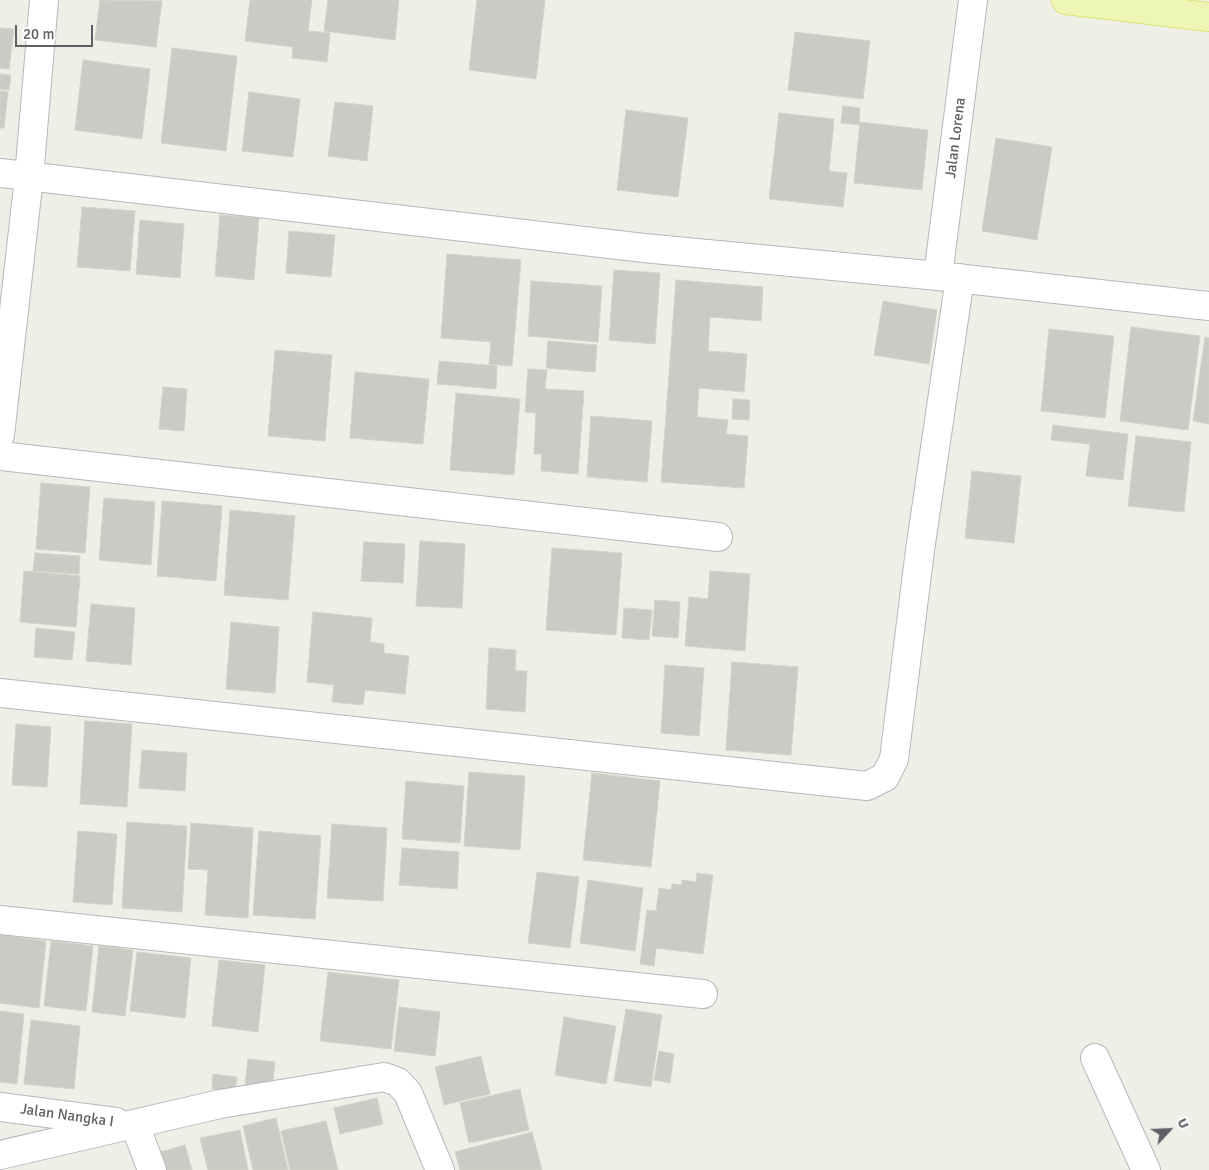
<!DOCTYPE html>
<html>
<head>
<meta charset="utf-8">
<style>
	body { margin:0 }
	#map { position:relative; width:1209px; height:1170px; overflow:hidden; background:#eeefe7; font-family:Signika,sans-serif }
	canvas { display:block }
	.north { position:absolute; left:1144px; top:1105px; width:50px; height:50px; -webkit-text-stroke:4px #fff; paint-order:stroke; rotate:65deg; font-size:14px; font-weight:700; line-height:20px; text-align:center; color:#5f6066 }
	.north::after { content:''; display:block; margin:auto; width:18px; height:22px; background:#5f6066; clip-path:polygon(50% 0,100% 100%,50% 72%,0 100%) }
	.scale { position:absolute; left:15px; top:25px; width:78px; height:22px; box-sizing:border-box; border:2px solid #5f6066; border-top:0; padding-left:6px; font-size:15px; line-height:18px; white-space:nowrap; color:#5f6066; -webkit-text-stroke:4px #fff; paint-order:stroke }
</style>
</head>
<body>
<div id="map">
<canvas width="1209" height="1170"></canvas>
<div class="north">U</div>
<div class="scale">20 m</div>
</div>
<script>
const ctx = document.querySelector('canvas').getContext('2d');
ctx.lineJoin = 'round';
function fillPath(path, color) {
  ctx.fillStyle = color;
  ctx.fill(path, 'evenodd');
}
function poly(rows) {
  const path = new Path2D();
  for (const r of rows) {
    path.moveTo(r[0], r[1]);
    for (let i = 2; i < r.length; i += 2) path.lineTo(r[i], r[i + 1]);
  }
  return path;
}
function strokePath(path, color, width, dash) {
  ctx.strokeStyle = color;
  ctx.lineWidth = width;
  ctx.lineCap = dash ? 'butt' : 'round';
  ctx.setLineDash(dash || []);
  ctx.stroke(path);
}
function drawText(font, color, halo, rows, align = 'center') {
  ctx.font = font + ' Signika,sans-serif';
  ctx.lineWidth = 5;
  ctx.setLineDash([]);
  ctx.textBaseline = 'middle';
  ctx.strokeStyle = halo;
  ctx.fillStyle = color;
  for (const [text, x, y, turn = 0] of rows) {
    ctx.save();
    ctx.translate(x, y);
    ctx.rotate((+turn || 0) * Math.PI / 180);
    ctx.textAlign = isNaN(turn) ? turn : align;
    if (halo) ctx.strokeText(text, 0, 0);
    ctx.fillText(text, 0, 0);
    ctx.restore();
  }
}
const building = poly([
	[100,0,162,1,156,47,95,40,100,0],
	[250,0,312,0,308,31,330,33,327,62,292,58,293,47,245,41,250,0],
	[328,0,399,0,395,40,324,31,328,0],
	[477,0,545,0,536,79,469,70,477,0],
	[0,28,14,29,9,69,0,68,0,28],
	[795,32,870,41,863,99,788,90,795,32],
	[172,48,237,56,226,151,161,143,172,48],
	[83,60,150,69,142,139,75,130,83,60],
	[0,74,11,75,9,90,0,89,0,74],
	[0,91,8,92,4,128,0,128,0,91],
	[249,92,300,99,293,157,242,151,249,92],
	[335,102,373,106,367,161,328,156,335,102],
	[843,106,860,108,859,125,841,123,843,106],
	[626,110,688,118,678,197,617,190,626,110],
	[779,113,834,119,829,171,847,173,843,207,769,199,779,113],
	[860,122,928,130,922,190,854,183,860,122],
	[996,138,1052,147,1037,240,982,231,996,138],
	[82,207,135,211,130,271,77,267,82,207],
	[220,215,259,218,254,280,215,276,220,215],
	[140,220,184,224,180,278,136,274,140,220],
	[289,231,335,235,331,277,286,273,289,231],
	[447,254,521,260,512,366,489,364,491,342,441,338,447,254],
	[614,270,660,273,655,344,609,340,614,270],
	[676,280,763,287,761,321,710,317,708,351,747,354,744,392,699,388,697,417,728,420,726,434,748,436,744,488,661,482,676,280],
	[531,281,602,286,598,342,528,336,531,281],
	[883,301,937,310,929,364,874,355,883,301],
	[1131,327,1200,336,1188,430,1120,421,1131,327],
	[1049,329,1114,336,1105,418,1041,411,1049,329],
	[1205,337,1209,338,1209,424,1193,421,1205,337],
	[548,341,597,345,595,372,546,368,548,341],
	[275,350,332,355,325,441,268,436,275,350],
	[439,361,497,366,496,389,437,384,439,361],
	[528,369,547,370,545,389,584,391,578,474,541,471,542,454,534,454,536,413,525,412,528,369],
	[355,372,429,379,423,444,350,438,355,372],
	[163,387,187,389,184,431,159,429,163,387],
	[456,393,520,399,514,475,450,470,456,393],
	[733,399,750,400,749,420,732,419,733,399],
	[591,416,652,421,647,482,587,477,591,416],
	[1053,425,1128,434,1123,480,1086,476,1090,444,1051,440,1053,425],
	[1136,436,1191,442,1184,512,1128,506,1136,436],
	[972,471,1021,476,1014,543,965,538,972,471],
	[41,483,90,487,85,553,36,549,41,483],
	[104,498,155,502,151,565,99,560,104,498],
	[162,501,222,506,216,581,157,576,162,501],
	[230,510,295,516,288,600,224,595,230,510],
	[420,541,465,544,462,608,416,606,420,541],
	[364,542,405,544,403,583,361,581,364,542],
	[552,548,622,553,616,635,546,630,552,548],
	[35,553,80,556,79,574,33,571,35,553],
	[24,571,80,576,76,627,20,622,24,571],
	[710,571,750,574,745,651,685,646,689,597,708,599,710,571],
	[655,600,680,602,678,638,652,636,655,600],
	[91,604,135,608,131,665,86,661,91,604],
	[624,608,652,610,649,640,622,638,624,608],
	[313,612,372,618,370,642,384,644,384,653,409,656,405,694,365,690,363,705,332,702,334,685,307,682,313,612],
	[231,622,279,627,275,693,226,689,231,622],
	[36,628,75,632,72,660,34,657,36,628],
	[489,648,516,650,515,671,527,671,525,712,486,709,489,648],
	[732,662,798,667,791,755,726,750,732,662],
	[665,665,704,668,699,736,661,733,665,665],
	[85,721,132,724,127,807,80,804,85,721],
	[16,724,51,727,47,787,12,785,16,724],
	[142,750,187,753,185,791,139,788,142,750],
	[469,772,525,776,520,850,464,846,469,772],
	[592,773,660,781,651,867,583,860,592,773],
	[406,781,464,786,460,843,402,839,406,781],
	[127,822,187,826,182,912,122,908,127,822],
	[191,823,253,828,248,918,205,915,208,870,188,869,191,823],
	[332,824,387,828,383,901,327,898,332,824],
	[78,831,117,834,112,905,73,902,78,831],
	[259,831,321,836,315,919,253,915,259,831],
	[402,848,459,852,457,889,399,885,402,848],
	[537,872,579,877,570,948,528,943,537,872],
	[697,873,713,875,703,954,656,948,654,966,640,964,647,910,656,911,659,888,671,890,672,884,682,885,682,880,696,882,697,873],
	[588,880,643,888,635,951,580,943,588,880],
	[0,935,46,941,39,1008,0,1003,0,935],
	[51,941,93,946,86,1011,44,1006,51,941],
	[99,946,133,950,125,1016,92,1012,99,946],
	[137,952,191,958,185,1018,130,1011,137,952],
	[219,960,265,965,258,1032,212,1026,219,960],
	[328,972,399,980,391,1049,320,1041,328,972],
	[399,1007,440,1012,435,1056,394,1051,399,1007],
	[626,1009,662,1015,651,1087,614,1081,626,1009],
	[0,1011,24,1014,17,1084,0,1082,0,1011],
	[564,1017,616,1026,606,1084,555,1075,564,1017],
	[31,1020,80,1026,74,1089,24,1084,31,1020],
	[659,1051,674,1054,670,1083,654,1080,659,1051],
	[481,1056,490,1094,444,1105,435,1067,481,1056],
	[248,1059,275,1062,272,1089,245,1085,248,1059],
	[213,1074,237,1077,235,1091,212,1089,213,1074],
	[520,1089,529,1130,469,1143,460,1103,520,1089],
	[377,1098,383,1124,340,1134,334,1108,377,1098],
	[276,1118,288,1170,253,1170,243,1126,276,1118],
	[326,1121,338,1170,290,1170,281,1131,326,1121],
	[240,1130,248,1170,208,1170,200,1138,240,1130],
	[532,1132,542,1170,460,1170,455,1152,532,1132],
	[185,1145,192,1170,158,1170,154,1154,185,1145]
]);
fillPath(building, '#cbcac4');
strokePath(building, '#d3d3c6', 1);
const minor = poly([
	[0,173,644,248,938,276,1209,306],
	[938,276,973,0],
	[0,435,29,177,44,0],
	[0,456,718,537],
	[0,693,867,786,885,777,894,759,920,550,960,278],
	[0,920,703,994],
	[1095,1058,1146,1170],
	[0,1107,116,1122],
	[135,1125,152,1170],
	[0,1155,220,1104,384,1077,398,1082,408,1093,440,1170]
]);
const major = poly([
	[1066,0,1209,17]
]);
strokePath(minor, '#b7b7bc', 30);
strokePath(major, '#dfe26e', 30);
strokePath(minor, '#fff', 28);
strokePath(major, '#edf6b5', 28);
drawText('15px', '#5f6066', '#fff', [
	["Jalan Lorena",956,138,-83],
	["Jalan Nangka I",67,1116,8]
]);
</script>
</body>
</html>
